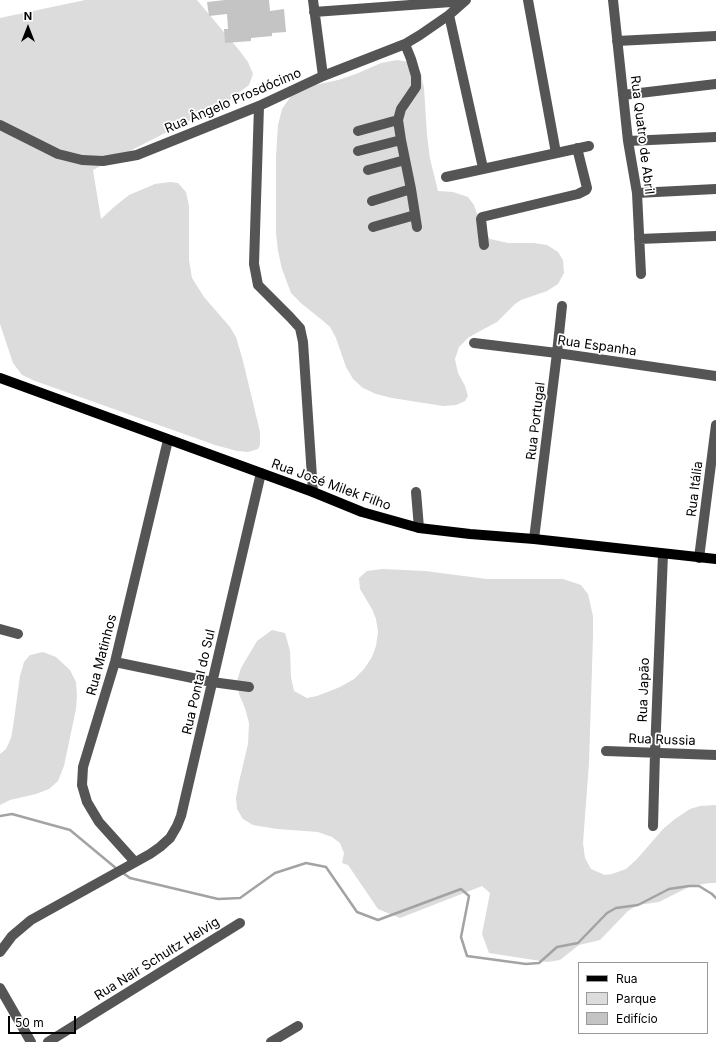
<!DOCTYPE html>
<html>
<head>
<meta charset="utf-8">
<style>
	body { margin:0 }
	#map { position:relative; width:716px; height:1042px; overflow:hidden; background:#fff; font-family:Inter,sans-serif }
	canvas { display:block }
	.legend { position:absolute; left:578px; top:962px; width:130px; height:72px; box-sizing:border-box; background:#fff; border:1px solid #999; margin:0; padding:5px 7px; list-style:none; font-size:12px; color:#000 }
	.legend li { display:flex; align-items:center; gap:8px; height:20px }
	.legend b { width:20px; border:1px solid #999 }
	.north { position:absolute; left:8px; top:8px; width:40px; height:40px; -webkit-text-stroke:3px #fff; paint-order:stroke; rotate:0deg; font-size:11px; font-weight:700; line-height:16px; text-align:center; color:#000 }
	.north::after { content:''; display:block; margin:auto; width:14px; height:18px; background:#000; clip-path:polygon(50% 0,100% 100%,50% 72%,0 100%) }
	.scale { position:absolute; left:8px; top:1016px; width:68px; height:18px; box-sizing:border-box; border:2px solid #000; border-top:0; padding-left:5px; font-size:12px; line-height:14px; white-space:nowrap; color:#000; -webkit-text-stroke:3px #fff; paint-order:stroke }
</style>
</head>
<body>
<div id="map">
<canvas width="716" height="1042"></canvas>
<ul class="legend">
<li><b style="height:5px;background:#000"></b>Rua</li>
<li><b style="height:11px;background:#dcdcdc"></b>Parque</li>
<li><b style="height:11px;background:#c4c4c4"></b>Edifício</li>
</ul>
<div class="north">N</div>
<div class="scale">50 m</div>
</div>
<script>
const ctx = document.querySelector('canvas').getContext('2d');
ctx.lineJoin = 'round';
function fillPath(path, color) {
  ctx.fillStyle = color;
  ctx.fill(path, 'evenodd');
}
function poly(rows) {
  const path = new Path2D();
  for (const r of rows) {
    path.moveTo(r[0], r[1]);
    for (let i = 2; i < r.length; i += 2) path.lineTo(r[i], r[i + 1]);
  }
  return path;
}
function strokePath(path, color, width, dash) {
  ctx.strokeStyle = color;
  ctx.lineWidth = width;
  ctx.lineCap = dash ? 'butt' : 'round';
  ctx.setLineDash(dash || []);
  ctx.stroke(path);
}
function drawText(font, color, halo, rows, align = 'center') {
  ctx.font = font + ' Inter,sans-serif';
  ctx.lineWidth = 3.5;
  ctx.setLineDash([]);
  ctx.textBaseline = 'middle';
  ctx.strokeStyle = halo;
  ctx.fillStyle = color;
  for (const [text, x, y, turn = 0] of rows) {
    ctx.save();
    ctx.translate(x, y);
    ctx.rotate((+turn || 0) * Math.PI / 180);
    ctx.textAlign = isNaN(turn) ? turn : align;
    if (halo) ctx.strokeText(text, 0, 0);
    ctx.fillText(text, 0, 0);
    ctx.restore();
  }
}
fillPath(poly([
	[85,0,197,0,239,50,248,62,253,74,249,85,229,100,93,170,101,219,114,207,129,195,155,184,170,182,178,183,186,192,189,206,189,260,192,278,204,297,230,327,236,337,243,361,260,432,260,445,258,449,248,452,237,451,215,445,35,381,22,375,13,363,0,324,0,18],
	[397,60,410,62,421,74,424,88,427,135,430,159,438,191,453,192,468,197,474,205,482,228,490,239,508,243,534,243,547,245,558,252,563,260,564,273,558,284,547,291,521,300,515,304,497,322,469,337,459,347,455,359,458,373,465,386,468,396,465,401,456,405,443,406,392,398,376,394,363,388,353,379,346,367,336,338,330,327,322,320,302,304,291,293,282,269,278,251,276,233,276,156,278,125,282,109,291,96,315,85,338,80,356,74,381,63],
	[382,569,425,571,487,579,563,579,581,585,588,594,593,616,593,636,589,763,583,843,585,858,591,869,605,875,612,874,626,869,637,859,663,829,675,819,690,809,700,806,716,805,716,883,710,883,691,886,659,902,638,905,628,911,600,940,579,945,560,960,547,962,489,953,482,934,490,893,482,886,400,918,378,909,348,865,342,863,344,853,340,843,332,837,318,832,277,829,253,825,243,819,237,809,236,798,239,782,248,744,249,723,245,708,239,694,237,681,241,668,257,641,272,630,285,633,290,651,291,677,294,691,307,698,317,696,340,687,354,679,364,669,372,657,376,646,378,632,376,619,372,609,360,589,359,578,367,571],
	[43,652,56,657,70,670,76,682,77,696,76,709,64,766,58,781,49,789,36,794,10,800,0,805,0,754,6,749,11,738,13,727,20,676,24,662,30,655]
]), '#dcdcdc');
strokePath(poly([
	[0,816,12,814,70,830,117,869],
	[123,873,130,878,218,899,240,898,275,873,306,863,326,867,357,912,378,920,461,889,469,896,461,937,467,956,526,964,539,963,557,947,578,943,607,913,616,908,638,905,669,889,689,886,699,886,712,894,716,898]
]), '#a3a3a3', 2.5);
fillPath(poly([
	[225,0,269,0,270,11,284,9,286,32,272,33,272,36,251,38,251,41,225,43,224,29,228,29,227,14,209,16,207,2]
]), '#c4c4c4');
strokePath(poly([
	[313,0,323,76],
	[528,0,556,153],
	[613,0,628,141,637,193,641,274],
	[314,12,465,1],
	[449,15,483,168],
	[617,41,716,36],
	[405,44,411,59,416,76,416,87,401,109,398,120,401,140,411,189,417,227],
	[623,95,716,84],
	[259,106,254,264,258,285,290,317,300,328,303,342,313,492],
	[0,125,58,154,82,160,103,161,137,155,259,106,323,76,405,44,420,35,449,15,466,0],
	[358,131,398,120],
	[628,141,716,137],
	[358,151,401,140],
	[368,170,405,160],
	[446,177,589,146],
	[637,193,716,189],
	[372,201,411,189],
	[373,227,415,215],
	[639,239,716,236],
	[484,245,481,219,482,217,578,194,586,190,587,188,577,148],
	[474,343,557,353,716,376],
	[416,492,419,528],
	[534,539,557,353,562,306],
	[699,558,716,425],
	[0,629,18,634],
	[115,662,212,682,249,687],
	[606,751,716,755],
	[653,826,655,753,663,554],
	[135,862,99,822,87,802,82,785,83,767,115,662,168,440],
	[0,952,12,936,31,920,150,854,160,847,170,838,177,826,181,816,261,473],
	[0,988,31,1042],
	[48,1042,240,923],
	[271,1042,298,1026]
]), '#555', 10);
strokePath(poly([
	[0,378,313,492,362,512,419,528,470,534,534,539,716,559]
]), '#000', 10);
drawText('13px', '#000', '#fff', [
	["Rua Ângelo Prosdócimo",233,101,-23],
	["Rua Quatro de Abril",642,135,83],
	["Rua Espanha",597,346,8],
	["Rua Portugal",536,421,-83],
	["Rua José Milek Filho",331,485,20],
	["Rua Itália",695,489,-83],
	["Rua Matinhos",102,655,-75],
	["Rua Pontal do Sul",199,682,-77],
	["Rua Japão",644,690,-88],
	["Rua Russia",662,740,2],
	["Rua Nair Schultz Helvig",157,959,-32]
]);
</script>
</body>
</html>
